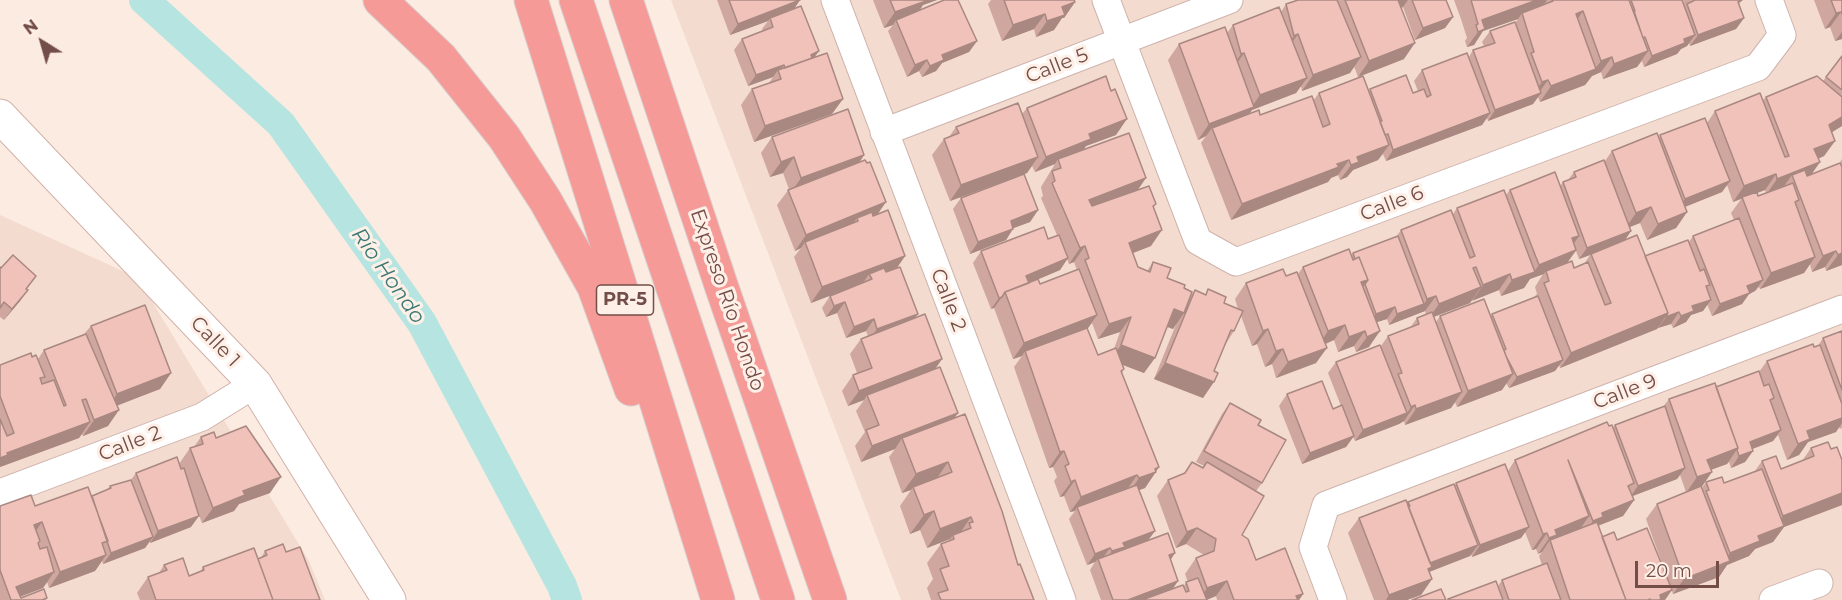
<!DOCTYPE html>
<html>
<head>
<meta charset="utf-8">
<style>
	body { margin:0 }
	#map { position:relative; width:1842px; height:600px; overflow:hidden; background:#fcebe1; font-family:Montserrat,sans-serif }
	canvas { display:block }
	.north { position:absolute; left:12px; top:12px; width:60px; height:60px; -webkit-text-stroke:4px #fff0e7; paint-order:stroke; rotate:323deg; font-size:16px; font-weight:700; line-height:24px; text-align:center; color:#734d48 }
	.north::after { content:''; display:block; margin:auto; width:21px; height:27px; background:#734d48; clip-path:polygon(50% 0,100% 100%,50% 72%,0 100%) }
	.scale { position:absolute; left:1635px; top:561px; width:84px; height:27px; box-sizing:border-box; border:3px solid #734d48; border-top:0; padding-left:8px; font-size:18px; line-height:21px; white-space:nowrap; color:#734d48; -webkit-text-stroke:4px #fff0e7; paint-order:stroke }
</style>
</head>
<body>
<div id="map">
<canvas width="1842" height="600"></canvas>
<div class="north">N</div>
<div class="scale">20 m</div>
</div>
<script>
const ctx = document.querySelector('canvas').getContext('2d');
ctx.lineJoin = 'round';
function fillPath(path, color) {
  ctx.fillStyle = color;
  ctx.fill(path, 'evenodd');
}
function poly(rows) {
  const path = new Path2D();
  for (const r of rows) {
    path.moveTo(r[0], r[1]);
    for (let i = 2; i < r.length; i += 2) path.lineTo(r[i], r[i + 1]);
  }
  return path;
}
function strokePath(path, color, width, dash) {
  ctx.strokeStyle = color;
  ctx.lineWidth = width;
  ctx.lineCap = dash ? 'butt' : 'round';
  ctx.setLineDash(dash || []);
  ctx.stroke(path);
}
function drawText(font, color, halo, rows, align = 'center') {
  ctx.font = font + ' Montserrat,sans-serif';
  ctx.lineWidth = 6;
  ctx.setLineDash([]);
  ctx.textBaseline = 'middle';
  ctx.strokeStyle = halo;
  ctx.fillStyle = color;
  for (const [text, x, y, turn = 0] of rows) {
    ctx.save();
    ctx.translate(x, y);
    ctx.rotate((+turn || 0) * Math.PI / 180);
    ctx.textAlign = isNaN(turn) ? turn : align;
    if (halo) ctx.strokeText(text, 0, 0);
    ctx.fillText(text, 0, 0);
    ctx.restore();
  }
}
fillPath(poly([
	[671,0,1842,0,1842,600,901,600],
	[0,215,138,278,309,561,325,600,0,600]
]), '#f3dbd0');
strokePath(poly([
	[144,0,281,124,422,323,562,586,567,600]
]), '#b6e5e1', 30);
const street = poly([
	[835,0,1062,600],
	[1106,0,1198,241,1236,262,1758,67,1782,35,1769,0],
	[884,132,1229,0],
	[0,493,202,417,255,384],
	[1333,600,1313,547,1326,505,1842,309],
	[1773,600,1819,583]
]);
const secondary = poly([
	[0,116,255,384,389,600]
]);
const highway = poly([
	[380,0,441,58,504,137,545,200,594,287,631,389],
	[531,0,718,600],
	[576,0,778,600],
	[626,0,722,288,830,600]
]);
strokePath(street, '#cfb3ab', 29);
strokePath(secondary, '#d2b1a8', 35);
strokePath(highway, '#d8cdcc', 35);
strokePath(street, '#fff', 27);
strokePath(secondary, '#fff', 33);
strokePath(highway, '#f69a98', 33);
fillPath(poly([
	[717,0,800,0,794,8,815,57,832,114,754,142,741,105,752,89,769,83,773,77,748,86,734,50,742,39,763,31,762,29,768,21,730,35],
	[873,0,937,0,923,5,920,10,977,41,969,52,942,63,936,71,922,77,919,71,907,77,888,31,893,25,884,28],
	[991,0,1074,0,1075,2,1064,18,1062,18,1054,30,1036,37,1034,29,1002,41,988,4],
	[1298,0,1446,0,1453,17,1445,28,1415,40,1403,7,1401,8,1404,59,1358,77,1354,66,1350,73,1302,91,1301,86,1296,93,1252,110,1249,114,1260,115,1313,101,1319,93,1369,91,1370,89,1413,93,1418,91,1414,81,1422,70,1469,57,1473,50,1484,46,1482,42,1490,31,1515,23,1518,19,1483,31,1474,45,1467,47,1465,41,1467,38,1461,19,1454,0,1682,0,1685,7,1683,0,1742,0,1739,4,1744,18,1736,29,1690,46,1689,43,1687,46,1681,49,1677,54,1644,67,1642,61,1637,67,1603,79,1601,72,1592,76,1585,85,1540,102,1538,97,1533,104,1488,121,1487,118,1482,125,1386,161,1383,154,1378,160,1353,170,1347,177,1340,180,1338,175,1331,178,1328,182,1231,220,1201,143,1206,136,1198,140,1168,60,1179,44,1227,33,1233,25,1281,12,1286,4],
	[1814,0,1842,0,1842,39,1835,41,1830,27,1825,29],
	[1842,56,1842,126,1831,132,1835,141,1824,156,1818,159,1820,162,1811,174,1839,164,1842,159,1842,265,1826,271,1825,267,1812,272,1810,264,1804,273,1760,289,1759,287,1755,291,1749,294,1742,304,1712,316,1707,304,1703,311,1691,315,1686,322,1673,328,1671,324,1658,328,1657,329,1560,368,1559,365,1555,371,1509,388,1506,383,1502,390,1457,407,1455,402,1451,408,1405,425,1404,421,1399,424,1355,441,1353,437,1346,447,1302,464,1279,406,1287,394,1333,409,1341,406,1328,373,1336,362,1381,346,1388,336,1410,328,1417,318,1426,314,1425,311,1389,325,1387,319,1376,322,1369,347,1356,352,1354,346,1338,352,1334,340,1326,344,1316,363,1276,378,1272,364,1265,367,1257,344,1252,346,1241,316,1234,331,1225,345,1203,398,1154,379,1177,322,1173,329,1167,327,1144,373,1123,365,1124,369,1122,373,1156,472,1145,488,1139,490,1149,540,1171,560,1178,581,1173,589,1184,586,1186,582,1188,582,1185,574,1196,558,1204,555,1186,544,1176,548,1157,496,1168,480,1184,474,1192,462,1203,467,1204,466,1196,462,1222,414,1230,403,1258,425,1262,483,1256,491,1242,535,1256,560,1303,594,1299,600,1217,600,1216,596,1207,600,1101,600,1090,570,1095,562,1087,565,1069,519,1075,511,1070,512,1064,496,1060,497,1054,481,1057,477,1053,467,1049,468,1014,367,1022,356,1013,359,994,308,991,309,973,263,981,251,1048,239,1057,235,1041,198,1043,196,1041,187,1055,164,1035,172,1032,166,1027,173,1024,174,1038,210,1030,222,1013,228,1006,240,970,254,953,209,961,198,1021,175,950,201,932,155,944,139,949,137,956,127,1022,114,1027,108,1116,135,1086,146,1083,150,1138,190,1156,204,1153,208,1151,246,1132,253,1138,267,1147,271,1153,262,1167,278,1184,288,1189,299,1195,290,1205,295,1208,289,1224,303,1238,309,1235,299,1246,283,1298,274,1303,267,1351,256,1353,253,1396,237,1401,230,1453,214,1457,208,1506,195,1510,190,1560,186,1563,182,1568,180,1574,172,1605,161,1612,151,1659,138,1660,135,1707,123,1715,111,1763,100,1766,97,1823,81],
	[1727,185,1733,202,1742,198,1731,213,1734,220,1693,236,1689,242,1645,256,1624,241,1631,231,1629,227,1640,223,1647,240,1676,228,1687,212,1685,207,1722,192],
	[1765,190,1766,193,1758,196,1757,193],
	[1576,251,1579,259,1590,255,1584,264,1574,268,1567,263],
	[1067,259,1069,264,1074,262,1077,270,1040,284,1029,283,1060,270],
	[1543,274,1535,287,1537,294,1534,297,1492,314,1491,316,1440,316,1436,322,1434,317,1470,303,1472,300,1499,290,1501,296,1524,288,1530,279],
	[1092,323,1098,339,1120,332,1114,349,1098,355,1087,329],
	[772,137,864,155,860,162,878,214,905,256,897,268,915,318,942,359,935,369,955,418,1034,600,931,600,927,588,933,579,927,563,941,544,948,541,950,539,927,548,920,530,910,534,900,506,911,490,902,493,889,457,895,449,861,462,855,446,865,432,856,411,864,400,848,406,842,391,853,375,857,373,850,354,861,339,868,336,866,331,846,338,837,313,826,317,822,308,830,296,845,290,811,303,794,257,801,248,795,251,777,205,789,189,783,173,770,177,761,153],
	[0,267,26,289,20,301,4,320,0,317],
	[91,326,171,373,160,389,117,405,108,426,83,436,82,434,79,438,0,467,0,365,38,359,44,350,84,334],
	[1842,331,1842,428,1840,429,1839,427,1836,432,1808,442,1799,455,1787,460,1778,435,1773,441,1752,449,1753,451,1745,462,1731,468,1729,462,1727,464,1711,470,1702,486,1702,488,1706,482,1724,483,1755,471,1762,461,1781,469,1802,461,1811,448,1842,505,1784,527,1773,542,1755,549,1749,556,1727,565,1719,577,1673,594,1646,519,1657,504,1686,492,1680,475,1677,479,1633,496,1634,500,1623,516,1598,526,1602,537,1617,540,1665,600,1447,600,1448,599,1498,586,1502,580,1542,565,1539,556,1542,552,1538,554,1536,549,1532,550,1525,532,1521,538,1472,557,1471,554,1470,556,1429,572,1432,579,1421,595,1407,600,1374,600,1348,533,1359,518,1407,503,1408,502,1455,485,1456,483,1508,471,1515,460,1609,426,1613,428,1615,425,1663,407,1669,399,1716,387,1759,372,1767,361,1814,347,1818,346,1823,338],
	[201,437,216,438,270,493,239,504,234,511,202,523,196,507,191,527,150,543,150,541,145,548,103,564,102,561,95,571,49,588,47,582,43,588,20,597,21,598,47,598,46,600,0,600,0,506,35,506,92,496,107,490,110,486,130,481,136,473,179,464,190,448,194,447],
	[265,551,286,552,320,600,140,600,137,593,148,577,159,573,164,565,189,576,200,572,203,567,258,559,261,558]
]), '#cfa79f');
fillPath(poly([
	[800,0,792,12,770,18,768,21,730,35,738,24],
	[918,0,937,0,923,5,915,17,896,20,893,25,884,28,895,12],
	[1398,0,1408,0,1403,7,1389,12],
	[1537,0,1547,0,1540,11,1522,13,1518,19,1483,31,1474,45,1467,47,1478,32,1482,20],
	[1075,2,1064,18,1062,18,1054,30,1036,37,1047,21,1062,7],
	[1583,11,1572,27,1576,14],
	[1841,12,1830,27,1825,29,1836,13],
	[1045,14,1034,29,1002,41,1013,25],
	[1453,17,1445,28,1415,40,1423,28],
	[1744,18,1736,29,1690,46,1698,35],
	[1842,32,1842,39,1835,41],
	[1298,34,1287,50,1283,51,1294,36],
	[1695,35,1687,46,1681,49,1677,54,1644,67,1652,56,1684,39],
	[977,41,969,52,942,63,936,71,922,77,930,66,942,55],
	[1415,43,1404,59,1358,77,1369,61],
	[819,51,811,62,811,55],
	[1648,51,1637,67,1603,79,1614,64],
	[1244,53,1233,69,1230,70,1241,54],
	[1361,57,1350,73,1302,91,1313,75],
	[1612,57,1601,72,1592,76,1585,85,1540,102,1551,86,1594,70,1601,61],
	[927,60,919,71,907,77,915,65],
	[784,65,778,72,778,70,773,77,748,86,756,75],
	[1307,78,1296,93,1252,110,1243,122,1212,128,1206,136,1198,140,1209,124,1251,108,1260,95],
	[1548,80,1538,94,1541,93,1533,104,1488,121,1495,110,1531,97,1542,82],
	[843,99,832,114,754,142,765,126],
	[1490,113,1482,125,1386,161,1393,150],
	[1842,117,1842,126,1818,141,1829,125],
	[1127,119,1116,135,1086,146,1080,155,1058,159,1055,164,1035,172,1046,157,1089,134],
	[1835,141,1824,156,1803,165,1814,149],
	[1389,145,1378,160,1353,170,1347,177,1340,180,1357,157],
	[864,155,853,171,790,194,801,178],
	[794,157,783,173,770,177,781,162],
	[1038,157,1027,173,950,201,961,185],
	[1349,160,1338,175,1331,178,1328,182,1231,220,1242,204],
	[1820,162,1809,178,1792,175,1782,189,1766,195,1777,179],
	[1776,174,1765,190,1733,202,1744,186],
	[1146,178,1135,194,1078,216,1089,200],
	[1730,181,1722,192,1677,210,1685,199],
	[886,202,875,218,858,221,857,218,849,229,805,242,801,248,795,251,806,235],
	[1651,207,1640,223,1625,229,1636,213],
	[1038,210,1030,222,1003,232,1011,221],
	[1687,212,1676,228,1647,240,1658,224],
	[1013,229,1006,240,970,254,978,242],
	[1162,230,1151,246,1118,259,1129,243],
	[1631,231,1623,243,1579,259,1587,248],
	[1579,236,1568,252,1572,238],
	[1085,246,1074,262,1069,264,1080,248],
	[1576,250,1565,266,1546,271,1544,274,1530,279,1524,288,1501,296,1512,280,1533,273,1539,265],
	[1836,251,1825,267,1812,272,1823,256],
	[1842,253,1842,265,1826,271,1838,255],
	[905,256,894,272,872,279,869,274,863,283,811,303,822,287],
	[1815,257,1804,273,1760,289,1771,273],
	[1068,258,1060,270,1018,288,1026,276],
	[1510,274,1499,290,1472,301,1483,285],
	[1368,280,1357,296,1361,282],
	[1763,280,1755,291,1749,294,1742,304,1712,316,1720,304,1747,286],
	[1481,287,1470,303,1428,319,1439,304],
	[28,290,20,301,4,320,12,309],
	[1436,296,1425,311,1389,325,1397,314,1424,304,1427,299],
	[1002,297,994,308,991,309,999,298],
	[1711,300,1703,311,1691,315,1686,322,1673,328,1681,316,1692,306],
	[845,302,837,313,826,317,834,306],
	[1395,307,1387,319,1368,325,1376,314],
	[1174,309,1184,313,1173,329,1163,325],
	[1679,312,1671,324,1658,328,1666,317],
	[1668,313,1657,329,1560,368,1571,353],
	[918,314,910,325,869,340,877,329],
	[1097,315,1086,331,1025,351,1022,356,1013,359,1024,343],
	[1131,317,1120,332,1098,339,1109,324],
	[874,319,866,331,846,338,854,327],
	[1345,325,1334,340,1317,347,1328,331],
	[1268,329,1257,344,1252,346,1263,331],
	[1365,331,1354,346,1338,352,1349,337],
	[1380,331,1369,347,1356,352,1367,337],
	[1121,345,1155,358,1144,373,1110,360],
	[1327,348,1316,363,1276,378,1288,362],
	[1283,349,1272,364,1265,367,1276,351],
	[942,359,931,375,867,395,864,400,848,406,859,391],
	[1563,360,1555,371,1509,388,1517,377],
	[1165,363,1214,382,1203,398,1154,379],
	[171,373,160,389,106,410,117,394],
	[1513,374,1502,390,1457,407,1468,391],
	[1462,392,1451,408,1405,425,1416,409],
	[1415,405,1404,421,1399,424,1355,441,1363,430,1407,413,1411,407],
	[119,410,108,426,83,436,94,420],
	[958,413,947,429,902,438,895,449,861,462,872,446],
	[1842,418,1842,423,1836,432,1808,442,1799,455,1787,460,1807,431],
	[90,422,79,438,0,467,0,458,7,453],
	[1781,430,1773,441,1742,453,1750,442],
	[1354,436,1346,447,1302,464,1310,453],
	[1738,448,1727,464,1696,475,1707,460],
	[1064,451,1053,467,1049,468,1060,452],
	[1753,451,1745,462,1731,468,1739,456],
	[948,462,935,481,913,487,911,490,902,493,916,474],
	[1159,467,1145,488,1128,494,1139,478],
	[1685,468,1677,479,1630,497,1638,486],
	[1712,472,1701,488,1686,493,1697,477],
	[1137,475,1126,491,1077,507,1075,511,1070,512,1081,497],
	[281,477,270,493,239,504,234,511,202,523,213,508,243,491],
	[1075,480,1064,496,1060,497,1071,482],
	[1842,493,1842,505,1784,527,1773,542,1755,549,1749,556,1727,565,1719,577,1673,594,1684,579,1722,565,1730,553,1758,536,1772,531,1783,516],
	[1634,500,1623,516,1597,526,1582,537,1593,521,1602,513],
	[934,511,920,530,910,534,924,515],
	[199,516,191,527,150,543,158,531],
	[1589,516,1578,532,1550,540,1542,552,1538,554,1555,530],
	[971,517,958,536,953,535,950,539,927,548,940,529],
	[42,522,31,538,34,525],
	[1529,527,1521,538,1472,557,1480,545],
	[1197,528,1186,544,1176,548,1187,532],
	[1155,531,1147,542,1104,563,1112,551,1123,543],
	[1547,533,1536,549,1532,550,1543,534],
	[153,537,145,548,103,564,111,553],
	[1478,545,1470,556,1429,572,1427,564],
	[1110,548,1102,559,1098,559,1095,562,1087,565,1095,554],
	[1175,553,1168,564,1169,555],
	[106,555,95,571,49,588,60,572],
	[54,572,43,588,11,600,16,587],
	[1432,579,1421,595,1407,600,1386,600,1389,595],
	[1178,581,1170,592,1150,600,1128,600],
	[1227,581,1216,596,1206,600,1199,600,1207,588],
	[1672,590,1665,600,1656,600,1660,595],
	[1303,594,1299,600,1294,600,1296,596]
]), '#a98882');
const building = poly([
	[729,0,800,0,738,24,729,0],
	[890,0,925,0,926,1,895,12,890,0],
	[944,0,958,0,977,41,942,55,944,60,930,66,927,60,915,65,896,20,944,0],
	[1004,0,1074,0,1075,2,1062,7,1065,15,1047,21,1045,14,1013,25,1004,0],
	[1298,0,1337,0,1361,57,1313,75,1298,34,1294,36,1286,4,1298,0],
	[1345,0,1398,0,1415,43,1369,61,1345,0],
	[1412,0,1446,0,1453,17,1423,28,1412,0],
	[1471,0,1537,0,1482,20,1485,29,1478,32,1476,25,1478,24,1471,0],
	[1552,0,1629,0,1648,51,1614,64,1612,57,1601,61,1583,11,1576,14,1596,69,1551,86,1548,80,1542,82,1531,53,1534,52,1522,13,1553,1,1552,0],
	[1631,0,1682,0,1695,35,1684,39,1685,43,1652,56,1645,37,1643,38,1634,11,1635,11,1631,0],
	[1695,0,1742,0,1738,2,1744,18,1698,35,1687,4,1695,0],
	[1831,0,1842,0,1842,14,1841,12,1836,13,1831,0],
	[801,6,819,51,811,55,812,58,785,68,784,65,756,75,742,39,773,27,770,18,801,6],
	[1279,7,1307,78,1260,95,1244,53,1241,54,1233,25,1279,7],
	[1515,22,1541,93,1495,110,1473,50,1495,43,1490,31,1515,22],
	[1225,27,1254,107,1209,124,1179,44,1225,27],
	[827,53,843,99,765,126,752,89,781,79,778,70,827,53],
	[1467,53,1490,113,1393,150,1388,134,1385,135,1380,122,1382,121,1370,89,1406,75,1413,93,1424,89,1427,97,1431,95,1422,70,1467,53],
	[1842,56,1842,90,1826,77,1842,56],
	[1106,76,1111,91,1115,89,1127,119,1089,134,1091,139,1046,157,1027,108,1106,76],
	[1363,76,1389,145,1357,157,1359,162,1351,165,1349,160,1337,164,1339,167,1242,204,1212,128,1259,110,1260,115,1312,96,1323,127,1330,124,1319,93,1363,76],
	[1817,76,1842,97,1842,117,1829,125,1835,141,1814,149,1820,162,1777,179,1776,174,1744,186,1715,111,1760,93,1785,157,1789,156,1766,97,1817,76],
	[1018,103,1038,157,961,185,944,139,959,133,956,127,1018,103],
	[848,109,864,155,801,178,794,157,781,162,772,137,848,109],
	[1705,118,1730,181,1685,199,1660,135,1705,118],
	[1129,133,1146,178,1089,200,1092,206,1149,186,1156,204,1153,206,1162,230,1129,243,1138,267,1150,272,1153,262,1171,268,1167,278,1185,285,1184,288,1192,292,1184,313,1174,309,1155,358,1121,345,1131,317,1109,324,1085,260,1089,258,1085,246,1080,248,1052,183,1055,181,1052,171,1061,168,1058,159,1129,133],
	[1657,133,1687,212,1658,224,1651,207,1636,213,1612,151,1657,133],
	[865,160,867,163,870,162,886,202,806,235,788,190,865,160],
	[1604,160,1631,231,1587,248,1563,182,1576,177,1574,172,1604,160],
	[1840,163,1842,167,1842,253,1838,255,1836,251,1823,256,1792,175,1805,170,1807,176,1840,163],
	[1555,172,1579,236,1572,238,1576,250,1539,265,1510,190,1555,172],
	[1024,174,1038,210,1011,221,1013,229,978,242,961,198,1024,174],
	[1793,183,1799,200,1795,202,1815,257,1771,273,1742,197,1757,192,1758,196,1793,183],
	[1504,190,1535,272,1512,280,1510,274,1483,285,1476,267,1473,268,1481,287,1439,304,1436,296,1427,299,1401,230,1451,210,1470,258,1475,256,1457,208,1504,190],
	[888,210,905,256,822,287,805,242,858,221,857,218,872,212,873,216,888,210],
	[1739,218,1763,280,1747,286,1750,293,1720,304,1693,236,1739,218],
	[1044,227,1048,239,1059,235,1068,258,1026,276,1029,283,1005,292,1002,297,999,298,981,251,1044,227],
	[1637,235,1668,313,1571,353,1544,283,1549,281,1546,271,1572,261,1574,268,1588,262,1605,305,1611,303,1591,254,1637,235],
	[1398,236,1424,304,1397,314,1395,307,1376,314,1365,284,1368,280,1359,257,1355,259,1353,253,1398,236],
	[1688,240,1700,271,1704,269,1710,285,1706,286,1711,300,1692,306,1694,311,1681,316,1679,312,1666,317,1668,313,1645,256,1688,240],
	[1349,249,1353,260,1359,257,1368,280,1361,282,1380,331,1367,337,1365,331,1349,337,1345,325,1328,331,1303,267,1349,249],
	[13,255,36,276,26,289,28,290,12,309,4,302,0,308,0,267,1,268,13,255],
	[900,267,918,314,877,329,874,319,854,327,845,302,834,306,830,296,872,279,869,274,884,268,886,272,900,267],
	[1079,269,1097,315,1024,343,1005,292,1038,279,1040,284,1079,269],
	[1283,269,1286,276,1297,272,1327,348,1288,362,1283,349,1276,351,1268,329,1263,331,1246,283,1283,269],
	[1208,289,1226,297,1224,303,1243,311,1234,331,1231,330,1214,371,1218,373,1214,382,1165,363,1195,290,1206,295,1208,289],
	[1538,296,1563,360,1517,377,1506,356,1504,350,1506,349,1492,314,1538,296],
	[1484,299,1513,374,1468,391,1440,316,1484,299],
	[145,305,171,373,117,394,91,326,145,305],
	[1432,312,1462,392,1416,409,1415,405,1411,407,1398,374,1402,373,1388,336,1419,324,1417,318,1432,312],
	[925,314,942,359,859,391,853,375,872,368,861,339,925,314],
	[1087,328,1098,355,1116,348,1124,369,1121,371,1159,467,1155,469,1156,472,1139,478,1137,475,1081,497,1075,480,1071,482,1065,466,1069,464,1064,451,1060,452,1025,351,1087,328],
	[1842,331,1842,390,1823,338,1842,331],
	[86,334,119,410,94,420,86,399,82,400,90,422,7,453,8,455,0,458,0,419,7,436,14,433,0,396,0,365,31,353,32,357,36,355,45,377,40,378,42,384,54,380,64,406,66,405,44,350,86,334],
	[1813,344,1814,347,1820,345,1842,404,1842,418,1807,431,1810,439,1798,444,1767,361,1813,344],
	[1380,345,1407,413,1363,430,1336,362,1380,345],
	[940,367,958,413,872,446,866,430,879,425,867,395,940,367],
	[1759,371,1764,386,1769,384,1774,398,1770,400,1781,430,1750,442,1753,451,1739,456,1737,450,1738,448,1716,387,1759,371],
	[1322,381,1333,409,1342,405,1354,436,1310,453,1287,394,1322,381],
	[1715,383,1738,448,1707,460,1712,472,1697,477,1669,399,1715,383],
	[1230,403,1261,420,1258,425,1286,440,1262,483,1204,451,1230,403],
	[1665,406,1685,468,1638,486,1615,425,1665,406],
	[965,414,1002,511,1018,565,1020,564,1034,600,941,600,938,593,948,590,940,569,949,566,941,544,954,539,953,535,971,528,969,523,973,522,971,517,940,529,934,511,924,515,913,487,952,472,948,462,916,474,902,438,965,414],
	[1607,422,1609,426,1612,425,1634,483,1628,486,1634,500,1602,513,1603,517,1593,521,1568,460,1589,516,1555,530,1557,535,1549,538,1547,533,1543,534,1515,460,1607,422],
	[246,426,281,477,243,491,245,495,213,508,190,448,203,444,201,437,214,432,216,438,246,426],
	[1828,442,1831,449,1837,447,1842,460,1842,493,1783,516,1762,461,1776,456,1781,469,1814,456,1811,448,1828,442],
	[177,457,181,469,184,468,199,516,158,531,136,473,177,457],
	[1192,462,1203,468,1207,462,1264,496,1242,535,1248,539,1256,560,1285,548,1303,594,1296,596,1298,600,1234,600,1227,581,1207,588,1196,558,1214,551,1216,539,1197,528,1187,532,1168,480,1185,473,1192,462],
	[1505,464,1529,527,1480,545,1456,483,1505,464],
	[1762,469,1784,526,1758,536,1760,541,1730,553,1706,491,1709,490,1706,482,1722,477,1724,483,1762,469],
	[131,480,153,537,111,553,92,496,111,488,110,486,131,480],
	[1454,484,1478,545,1430,563,1408,506,1410,506,1408,502,1454,484],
	[1137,485,1155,531,1123,543,1125,547,1112,551,1110,548,1095,554,1077,507,1137,485],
	[1701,486,1730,561,1684,579,1657,504,1701,486],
	[88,487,108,541,102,543,106,555,60,572,42,522,34,525,40,541,38,543,40,549,47,547,54,572,16,587,21,598,44,589,47,598,42,600,11,600,0,570,0,506,31,495,35,506,88,487],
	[1406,500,1432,567,1428,569,1432,579,1389,595,1359,518,1406,500],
	[1597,522,1626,600,1570,600,1550,540,1597,522],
	[1647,528,1672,590,1660,595,1661,599,1659,600,1651,600,1650,599,1648,600,1626,600,1602,537,1614,532,1617,540,1647,528],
	[1168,533,1175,553,1169,555,1178,581,1128,600,1113,600,1098,559,1168,533],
	[283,544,286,552,300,547,320,600,273,600,258,559,267,555,265,551,283,544],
	[254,548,273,600,156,600,148,577,167,570,164,565,183,558,189,576,204,570,203,567,254,548],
	[1547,563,1561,600,1509,600,1502,580,1547,563],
	[1198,578,1207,600,1142,600,1183,585,1186,592,1189,591,1186,582,1198,578],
	[1496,581,1503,600,1448,600,1448,599,1496,581],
	[1441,589,1446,600,1412,600,1441,589]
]);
fillPath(building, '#f1c2b9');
strokePath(building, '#a98882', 1.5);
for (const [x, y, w] of [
	[625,300,57]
]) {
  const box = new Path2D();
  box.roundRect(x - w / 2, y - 15, w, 30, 4.5);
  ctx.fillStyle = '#fff0e7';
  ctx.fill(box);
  strokePath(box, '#734d48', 1.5);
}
drawText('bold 18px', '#734d48', null, [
	["PR-5",625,300]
]);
drawText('20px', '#734d48', '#fff0e7', [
	["Calle 5",1057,66,-21],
	["Calle 6",1392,204,-21],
	["Expreso Río Hondo",727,300,71],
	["Calle 2",948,300,69],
	["Calle 1",215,342,46],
	["Calle 9",1625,392,-21],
	["Calle 2",130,444,-21]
]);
drawText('italic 21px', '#3c7875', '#fff0e7', [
	["Río Hondo",388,276,55]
]);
</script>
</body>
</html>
